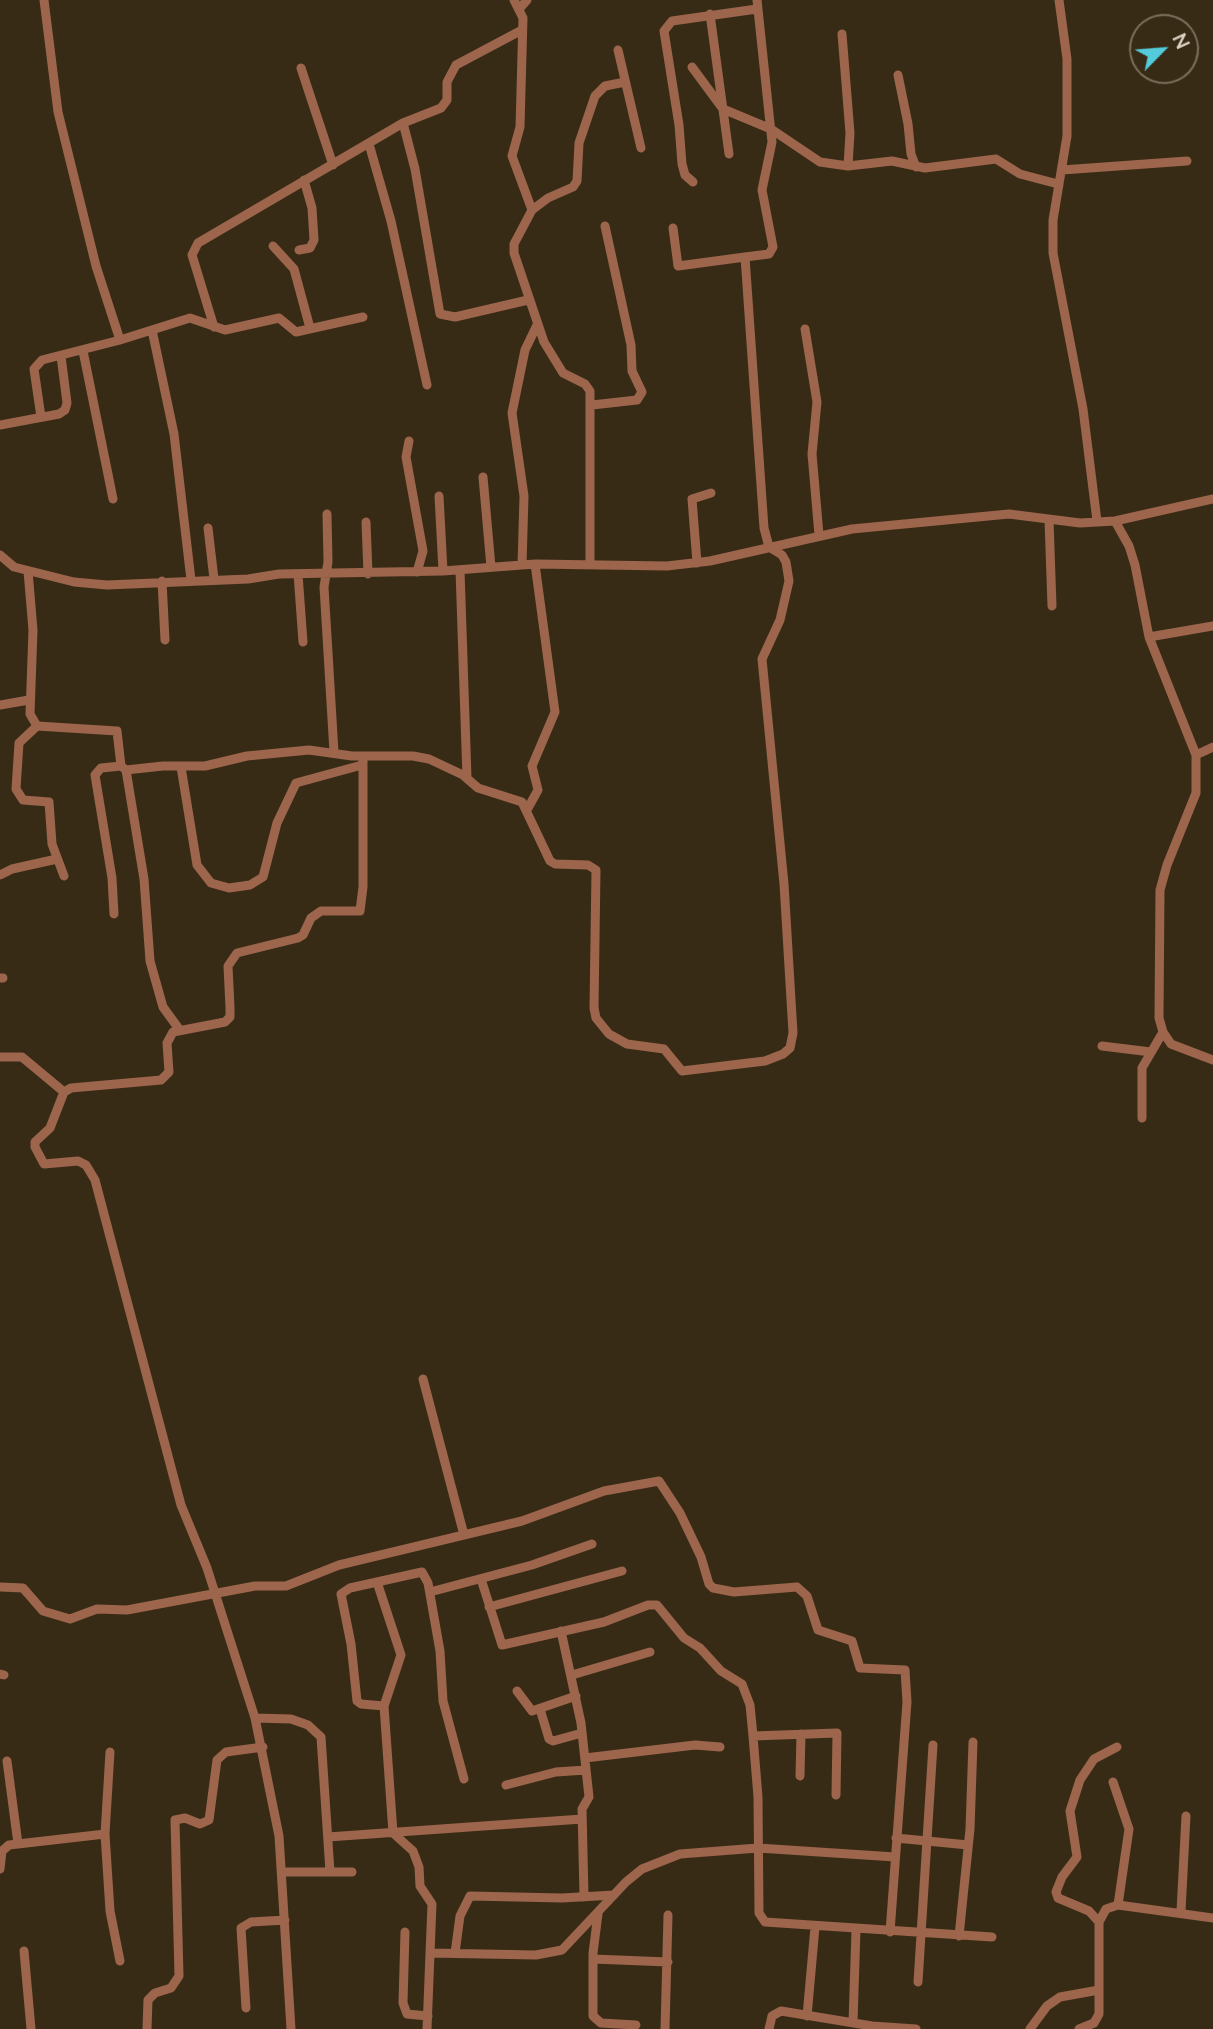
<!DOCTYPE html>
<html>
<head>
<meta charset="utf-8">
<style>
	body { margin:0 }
	#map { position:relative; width:1213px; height:2029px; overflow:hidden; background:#382b16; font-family:Lato,sans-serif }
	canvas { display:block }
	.north { position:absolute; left:1129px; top:14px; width:70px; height:70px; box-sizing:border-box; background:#382b16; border:2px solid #7a6f5d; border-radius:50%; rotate:65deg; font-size:19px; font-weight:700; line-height:28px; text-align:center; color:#ddd4c7 }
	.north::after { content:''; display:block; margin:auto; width:24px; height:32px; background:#53cbdb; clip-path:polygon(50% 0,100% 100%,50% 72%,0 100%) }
</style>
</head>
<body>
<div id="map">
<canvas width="1213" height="2029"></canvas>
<div class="north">N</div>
</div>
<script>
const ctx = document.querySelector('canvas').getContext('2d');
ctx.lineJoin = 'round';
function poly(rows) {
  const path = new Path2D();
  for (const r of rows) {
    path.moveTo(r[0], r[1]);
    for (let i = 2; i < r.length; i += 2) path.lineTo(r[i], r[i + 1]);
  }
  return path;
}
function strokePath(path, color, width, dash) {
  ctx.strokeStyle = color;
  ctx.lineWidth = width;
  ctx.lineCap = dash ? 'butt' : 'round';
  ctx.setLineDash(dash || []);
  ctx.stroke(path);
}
strokePath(poly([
	[44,0,58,112,96,266,120,340],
	[514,0,523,18,520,127,512,156,532,210,514,244,514,253,544,342,563,373,585,384,590,391,590,564],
	[1059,0,1067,59,1067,136,1053,220,1053,253,1083,409,1097,521],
	[520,8,527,0],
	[710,14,729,154],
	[842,34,850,133,848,166],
	[618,50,641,148],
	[692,67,723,109,771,129,820,162,848,166,892,161,925,168,996,159,1020,174,1058,184],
	[301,68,333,165],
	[898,75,908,124,911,154,916,167],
	[403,123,415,169,440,314,455,317,528,300],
	[369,144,391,221,427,385],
	[1062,170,1187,161],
	[693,182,685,175,682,164,679,125,664,31,672,21,757,9],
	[532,210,548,198,573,187,577,181,579,143,595,96,605,86,625,82],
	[673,228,678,266,745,257],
	[273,246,294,269,310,328],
	[299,250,310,248,314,240,312,208,304,180],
	[214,327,192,255,198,243,403,123,441,108,447,100,447,82,456,65,522,30],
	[805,329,817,402,812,454,819,535],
	[152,330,174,434,191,580],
	[83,351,113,499],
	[592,405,637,400,642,392,632,371,631,345,605,226],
	[41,417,34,369,42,360,120,340,190,318,225,330,279,318,296,332,363,317],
	[0,425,59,414,65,410,67,403,61,356],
	[409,441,406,457,423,551,417,572],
	[483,477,491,567],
	[439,496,443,571],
	[327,514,328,562,324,587,334,752],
	[1049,520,1052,606],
	[1115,521,1129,546,1135,565,1149,637,1196,755,1196,793,1167,865,1160,890,1159,1018,1163,1032,1171,1044,1213,1060],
	[366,522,368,574],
	[208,528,214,579],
	[0,555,14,567,74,582,107,585,248,579,279,574,443,571,535,564,667,566,710,561,852,529,1009,514,1080,523,1115,521,1213,499],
	[697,563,692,499,711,493],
	[522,565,524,496,512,413,525,350,537,325],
	[460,570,467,778],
	[28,571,33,630,30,714,37,726,117,731,121,766,126,770,163,766,205,766,247,756,309,750,352,756,413,756,429,759,463,775,478,788,522,802,550,861,555,864,588,865,596,870,594,1008,596,1018,609,1034,627,1044,664,1049,682,1071,765,1061,783,1054,790,1048,793,1033,784,884,762,659,780,620,789,581,786,562,782,555,769,547,764,528,745,257,769,254,773,247,762,190,772,142,757,0],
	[298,574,303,642],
	[162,581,165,640],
	[1149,637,1213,626],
	[0,705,29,700],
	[37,726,19,743,16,789,23,800,49,802,52,844,64,876],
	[1196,755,1213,747],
	[181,767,197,865,211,883,229,888,250,885,263,877,277,823,296,783,362,765],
	[126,770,144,879,150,961,163,1007,179,1029],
	[528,808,538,790,532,766,555,712,535,564],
	[0,875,12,869,57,859],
	[114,914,112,878,95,775,101,768,121,766],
	[0,978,3,978],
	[1102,1046,1151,1052],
	[0,1057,22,1057,64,1092],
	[1142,1118,1142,1068,1163,1032],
	[423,1379,464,1535],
	[481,1579,502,1645,604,1622,648,1605,657,1605,684,1638,700,1648,721,1671,742,1684,750,1705,753,1736,758,1797,759,1913,765,1922,992,1937],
	[377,1582,401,1655,384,1706,393,1833,413,1851,419,1867,420,1886,432,1904,427,2029],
	[0,1587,23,1588,43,1611,70,1619,97,1609,127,1610,255,1586,286,1586,339,1565,522,1521,604,1491,659,1481,680,1513,701,1557,709,1584,713,1588,734,1592,797,1587,807,1596,818,1630,852,1641,860,1668,905,1670,907,1702,890,1932],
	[430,1592,532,1565,592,1544],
	[489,1607,622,1571],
	[561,1631,581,1723,589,1797,582,1809,584,1897],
	[0,1674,4,1675],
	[572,1675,650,1652],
	[517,1691,532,1711,576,1696],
	[384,1706,361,1704,357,1701,351,1644,341,1594,350,1588,422,1572,428,1583,440,1651,443,1701,464,1779],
	[540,1709,549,1739,553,1741,582,1733],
	[255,1718,291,1719,308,1725,321,1737,330,1872],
	[753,1736,837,1733,836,1795],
	[585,1758,695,1745,720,1747],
	[7,1761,18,1844],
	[800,1776,801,1734],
	[1113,1782,1129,1829,1118,1905],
	[506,1785,556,1772,586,1770],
	[105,1834,110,1911,120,1961],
	[328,1837,582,1819],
	[896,1838,968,1845],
	[0,1869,2,1851,9,1845,105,1834,110,1752],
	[282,1872,352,1872],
	[1181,1911,1186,1816],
	[598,1914,593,1953,593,2016,601,2023,636,2025],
	[1099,1922,1089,1911,1058,1898,1056,1892,1062,1877,1077,1857,1070,1811,1080,1780,1094,1759,1117,1747],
	[405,1932,403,2003,407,2014,428,2016],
	[959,1936,970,1829,973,1742],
	[24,1951,31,2029],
	[430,1953,536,1955,562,1950,626,1882,642,1869,680,1854,758,1848,895,1857],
	[455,1953,460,1916,470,1896,562,1898,614,1895],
	[593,1959,668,1962],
	[918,1982,933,1745],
	[246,2008,241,1928,251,1922,285,1920],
	[807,2016,815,1927],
	[853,2023,856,1930],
	[147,2029,148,2000,155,1993,171,1988,179,1976,175,1820,185,1818,200,1824,209,1820,217,1760,226,1752,263,1747],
	[291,2029,279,1836,255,1718,207,1568,181,1505,95,1180,86,1165,78,1161,44,1164,35,1147,35,1142,50,1128,64,1092,71,1088,161,1080,169,1072,167,1043,173,1032,225,1022,230,1017,230,1008,228,966,237,953,298,938,303,935,311,918,321,911,360,911,363,887,363,757],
	[665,2029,668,1915],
	[769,2029,772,2016,781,2011,872,2026,916,2029],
	[1030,2029,1047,2006,1060,1997,1099,1990],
	[1079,2029,1094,2023,1099,2014,1099,1922,1106,1909,1118,1905,1213,1918]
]), '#9c654c', 9);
</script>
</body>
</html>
